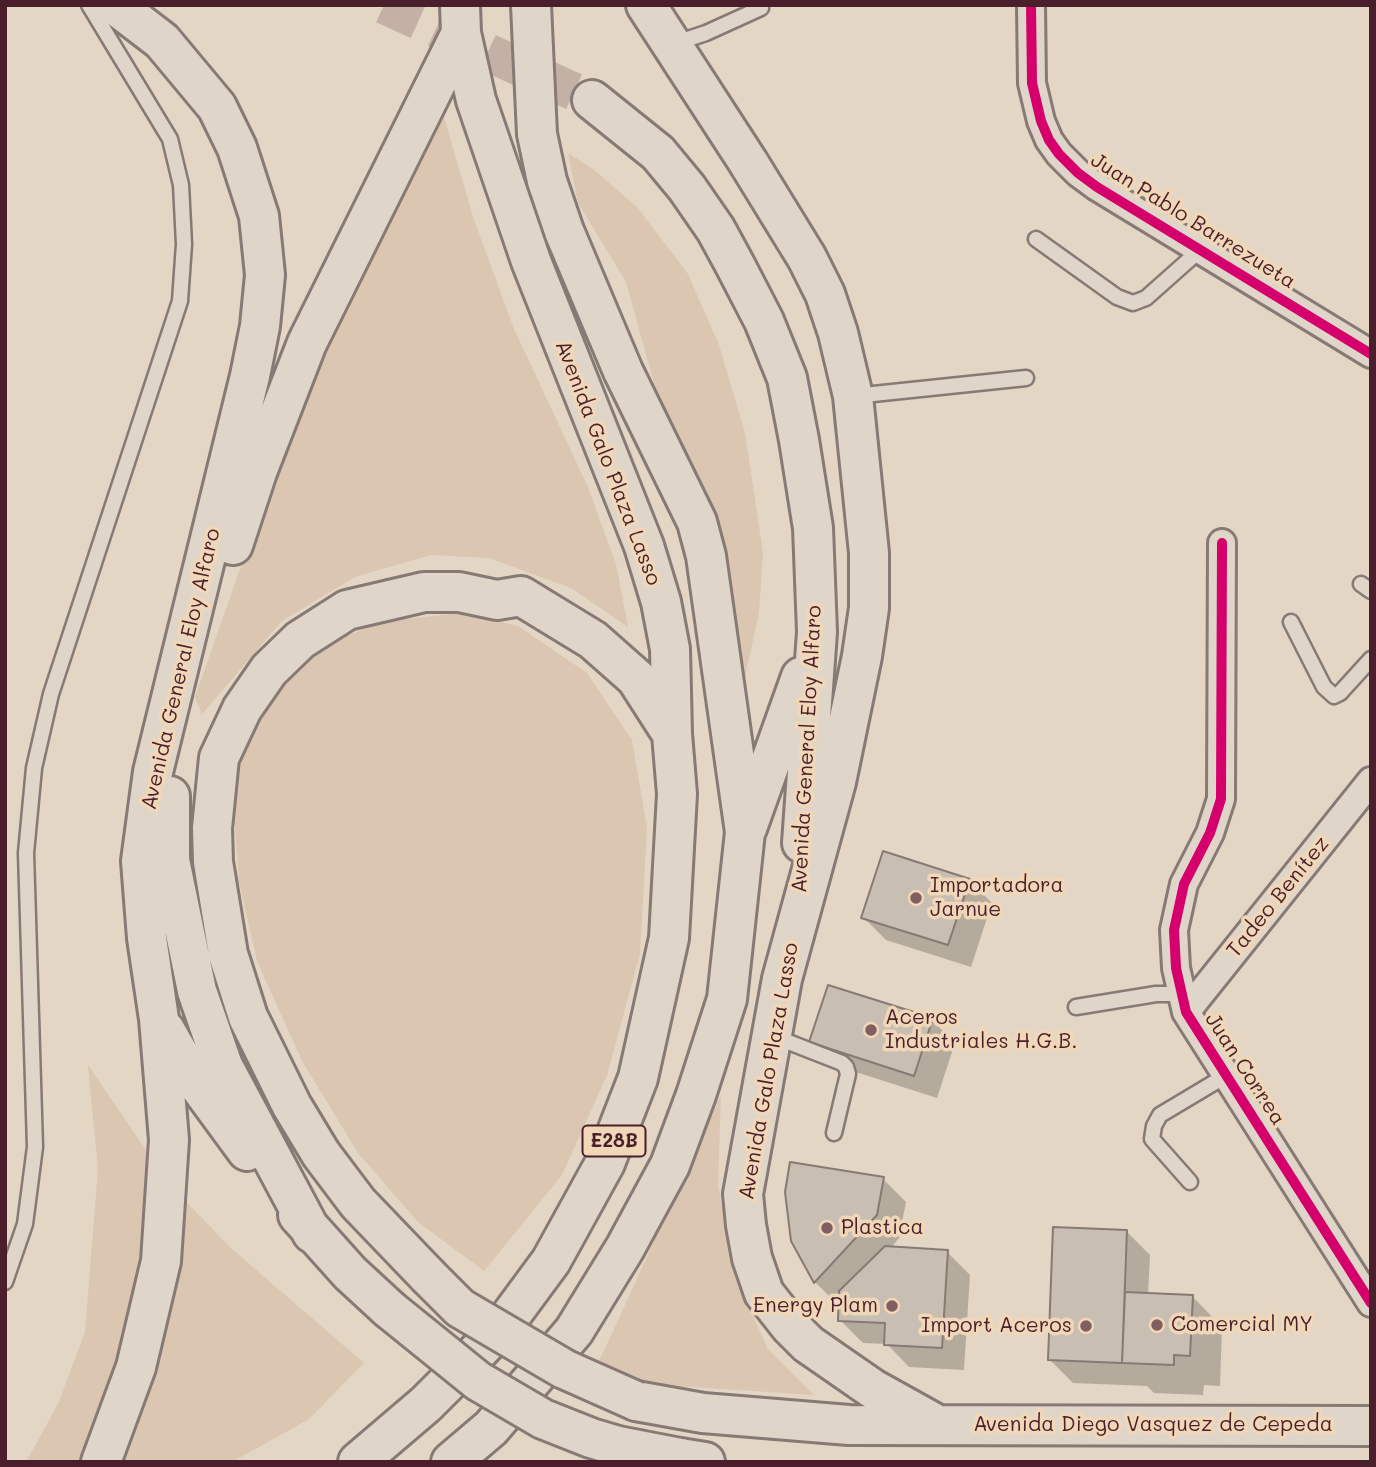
<!DOCTYPE html>
<html>
<head>
<meta charset="utf-8">
<style>
	body { margin:0 }
	#map { position:relative; width:1376px; height:1467px; overflow:hidden; background:#e3d6c5; font-family:Mali,sans-serif }
	canvas { display:block }
	.frame { position:absolute; inset:0; border:7px solid #4a1f2b; pointer-events:none }
</style>
</head>
<body>
<div id="map">
<canvas width="1376" height="1467"></canvas>
<div class="frame"></div>
</div>
<script>
const ctx = document.querySelector('canvas').getContext('2d');
ctx.lineJoin = 'round';
function fillPath(path, color) {
  ctx.fillStyle = color;
  ctx.fill(path, 'evenodd');
}
function poly(rows) {
  const path = new Path2D();
  for (const r of rows) {
    path.moveTo(r[0], r[1]);
    for (let i = 2; i < r.length; i += 2) path.lineTo(r[i], r[i + 1]);
  }
  return path;
}
function strokePath(path, color, width, dash) {
  ctx.strokeStyle = color;
  ctx.lineWidth = width;
  ctx.lineCap = dash ? 'butt' : 'round';
  ctx.setLineDash(dash || []);
  ctx.stroke(path);
}
function drawText(font, color, halo, rows, align = 'center') {
  ctx.font = font + ' Mali,sans-serif';
  ctx.lineWidth = 7;
  ctx.setLineDash([]);
  ctx.textBaseline = 'middle';
  ctx.strokeStyle = halo;
  ctx.fillStyle = color;
  for (const [text, x, y, turn = 0] of rows) {
    ctx.save();
    ctx.translate(x, y);
    ctx.rotate((+turn || 0) * Math.PI / 180);
    ctx.textAlign = isNaN(turn) ? turn : align;
    if (halo) ctx.strokeText(text, 0, 0);
    ctx.fillText(text, 0, 0);
    ctx.restore();
  }
}
fillPath(poly([
	[443,113,473,217,514,329,587,485,616,564,628,627,571,588,489,558,431,555,355,577,282,621,202,714,195,697,260,512,319,365,375,244],
	[568,153,593,169,637,207,688,274,719,345,745,433,763,553,759,612,738,711,687,503,626,282,578,203],
	[461,613,518,626,587,673,632,740,647,828,640,954,607,1075,562,1175,484,1271,418,1222,358,1153,302,1061,257,961,239,882,234,816,241,749,273,692,319,646,386,621],
	[88,1065,169,1184,232,1249,364,1363,309,1419,232,1462,26,1462,58,1404,85,1332,98,1169],
	[721,1095,718,1186,739,1285,768,1349,814,1395,692,1387,650,1388,597,1366]
]), '#dbc6b1');
fillPath(poly([
	[969,880,992,903,971,967,886,940,863,917],
	[932,1020,955,1043,937,1098,834,1065,811,1042],
	[883,1179,906,1202,899,1238,890,1249,947,1252,970,1275,964,1370,909,1367,887,1344,863,1343,840,1320,841,1302,838,1305,815,1282,793,1240],
	[1127,1232,1150,1255,1148,1295,1192,1296,1222,1327,1220,1386,1204,1385,1203,1395,1154,1393,1147,1386,1073,1383,1050,1360]
]), '#0003');
const building = poly([
	[883,851,970,879,948,945,861,918,883,851],
	[828,985,933,1018,914,1076,809,1042,828,985],
	[790,1162,884,1177,877,1215,814,1283,791,1241,785,1192,790,1162],
	[1053,1227,1127,1230,1122,1363,1048,1360,1053,1227],
	[885,1246,948,1250,942,1348,884,1345,885,1323,838,1321,839,1291,885,1246],
	[1125,1292,1193,1295,1190,1356,1174,1355,1174,1365,1122,1363,1125,1292]
]);
fillPath(building, '#c9beb2');
strokePath(building, '#877974', 2);
strokePath(poly([
	[384,5,592,100]
]), '#c4b1a6', 38, [38, 19]);
const lane = poly([
	[673,44,706,33,761,8],
	[1036,239,1117,297,1133,303,1146,298,1200,250],
	[854,396,1026,378],
	[1361,584,1371,591],
	[1291,622,1324,687,1334,696,1340,693,1371,659],
	[1076,1007,1156,994,1182,994],
	[773,1036,842,1063,846,1067,848,1074,834,1133],
	[1190,1182,1152,1139,1154,1126,1160,1115,1227,1075],
	[5,1282,25,1224,35,1147,26,853,34,768,51,694,180,301,184,244,181,185,170,139,89,5]
]);
const street = poly([
	[1031,5,1032,83,1041,121,1049,140,1059,154,1078,173,1097,187,1371,354],
	[1222,543,1221,799,1210,833,1184,884,1174,930,1176,968,1186,1012,1371,1303],
	[1186,1012,1371,781]
]);
const primary = poly([
	[646,5,748,162,807,258,825,294,838,333,853,396,869,553,869,608,862,656,836,782,782,979,743,1194,746,1225,752,1258,764,1293,790,1326,808,1344,873,1389,936,1424],
	[592,100,658,153,687,188,716,230,735,265,764,321,787,378,799,440,813,528,817,632,802,843],
	[233,545,257,472,307,343,461,33],
	[170,796,170,860,197,991,223,1066,312,1233],
	[747,828,801,677],
	[165,1030,189,1072,247,1151],
	[298,1215,350,1273,389,1309],
	[428,1276,358,1203,321,1154,292,1106,248,1017,228,954,213,862,212,828,219,758,242,709,269,670,300,640,347,610,424,592,459,592,497,600,521,596,593,640,636,678,672,734],
	[636,1401,703,1413,849,1425,1371,1426],
	[680,1458,705,1462],
	[101,1462,136,1367,161,1261,169,1140,159,1019,147,938,141,861,153,772,250,376,260,326,265,275,259,216,237,148,217,107,162,41,115,5],
	[358,1462,426,1404,466,1364,506,1322,551,1261,605,1163,638,1078,669,938,677,794,672,734,670,649,661,602,644,546,531,261,476,100,461,33,460,5],
	[451,1462,491,1428,574,1331,625,1248,670,1165,696,1095,727,999,745,832,706,556,697,522,623,371,564,231,547,181,537,134,531,5]
]);
strokePath(lane, '#877974', 19);
strokePath(street, '#877974', 32);
strokePath(primary, '#877974', 44);
strokePath(lane, '#dfd5c9', 14);
strokePath(street, '#dfd5c9', 26);
strokePath(primary, '#dfd5c9', 38);
const primaryBridge = poly([
	[428,1276,460,1308,564,1369,636,1401],
	[389,1309,478,1381,543,1419,591,1438,618,1446,680,1458]
]);
strokePath(primaryBridge, '#877974', 44, []);
strokePath(primaryBridge, '#dfd5c9', 38);
strokePath(poly([
	[1031,5,1032,83,1041,121,1049,140,1059,154,1078,173,1097,187,1371,354],
	[1222,543,1221,799,1210,833,1184,884,1174,930,1176,968,1186,1012,1371,1303]
]), '#d6006c', 10);
for (const [x, y, r, color] of [
	[916,898,7,"#805f61"],
	[871,1030,7,"#805f61"],
	[827,1228,7,"#805f61"],
	[892,1306,7,"#805f61"],
	[1157,1325,7,"#805f61"],
	[1086,1326,7,"#805f61"]
]) {
  const dot = new Path2D();
  dot.arc(x, y, r, 0, 2 * Math.PI);
  ctx.fillStyle = color;
  ctx.fill(dot);
  strokePath(dot, '#f0d7b8', 2.5);
}
for (const [x, y, w] of [
	[614,1141,63]
]) {
  const box = new Path2D();
  box.roundRect(x - w / 2, y - 15.5, w, 31, 5);
  ctx.fillStyle = '#f0d7b8';
  ctx.fill(box);
  strokePath(box, '#4a1f2b', 2);
}
drawText('bold 19px', '#4a1f2b', null, [
	["E28B",614,1141]
]);
drawText('21px', '#4a1f2b', '#f0d7b8', [
	["Juan Pablo Barrezueta",1193,221,32],
	["Avenida Galo Plaza Lasso",608,463,69],
	["Avenida General Eloy Alfaro",181,669,-77],
	["Avenida General Eloy Alfaro",807,749,-87],
	["Tadeo Benítez",1278,897,-51],
	["Juan Correa",1245,1069,57],
	["Avenida Galo Plaza Lasso",769,1071,-80],
	["Avenida Diego Vasquez de Cepeda",1153,1425]
]);
drawText('21px', '#4a1f2b', '#f0d7b8', [
	["Importadora",930,886],
	["Jarnue",930,910],
	["Aceros",885,1018],
	["Industriales H.G.B.",885,1042],
	["Plastica",841,1228],
	["Energy Plam",878,1306,"right"],
	["Comercial MY",1171,1325],
	["Import Aceros",1072,1326,"right"]
], 'left');
</script>
</body>
</html>
